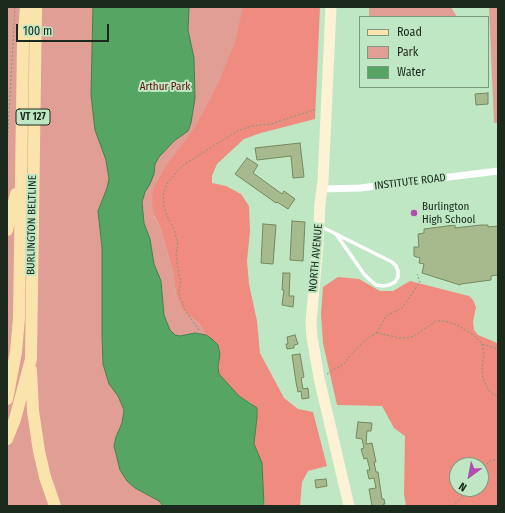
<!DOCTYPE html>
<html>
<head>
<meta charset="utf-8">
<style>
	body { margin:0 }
	#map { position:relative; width:505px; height:513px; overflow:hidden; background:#bfe7c3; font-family:"Fira Sans Condensed",sans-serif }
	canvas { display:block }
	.frame { position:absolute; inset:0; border:8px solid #1b2a1d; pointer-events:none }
	.legend { position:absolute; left:359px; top:16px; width:130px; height:72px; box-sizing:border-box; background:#bfe7c3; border:1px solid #7d9b81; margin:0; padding:5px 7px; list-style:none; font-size:12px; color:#1b2a1d }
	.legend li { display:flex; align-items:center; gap:8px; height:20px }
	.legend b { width:20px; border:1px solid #7d9b81 }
	.north { position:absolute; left:449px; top:457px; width:40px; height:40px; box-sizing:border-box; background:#bfe7c3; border:1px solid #7d9b81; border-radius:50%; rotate:212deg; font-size:11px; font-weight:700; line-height:16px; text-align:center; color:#1b2a1d }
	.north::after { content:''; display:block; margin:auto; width:14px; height:18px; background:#b14cb1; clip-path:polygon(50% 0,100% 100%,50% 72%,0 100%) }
	.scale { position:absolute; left:16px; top:24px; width:93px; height:18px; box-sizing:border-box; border:2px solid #1b2a1d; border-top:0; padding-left:5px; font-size:12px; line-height:14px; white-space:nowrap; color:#1b2a1d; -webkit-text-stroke:3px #bfe7c3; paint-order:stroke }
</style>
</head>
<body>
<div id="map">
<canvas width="505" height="513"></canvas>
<div class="frame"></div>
<ul class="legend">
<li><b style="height:5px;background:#fbe4ac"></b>Road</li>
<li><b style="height:11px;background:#e19e95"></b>Park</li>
<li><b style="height:11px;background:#56a563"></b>Water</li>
</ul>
<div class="north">N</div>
<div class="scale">100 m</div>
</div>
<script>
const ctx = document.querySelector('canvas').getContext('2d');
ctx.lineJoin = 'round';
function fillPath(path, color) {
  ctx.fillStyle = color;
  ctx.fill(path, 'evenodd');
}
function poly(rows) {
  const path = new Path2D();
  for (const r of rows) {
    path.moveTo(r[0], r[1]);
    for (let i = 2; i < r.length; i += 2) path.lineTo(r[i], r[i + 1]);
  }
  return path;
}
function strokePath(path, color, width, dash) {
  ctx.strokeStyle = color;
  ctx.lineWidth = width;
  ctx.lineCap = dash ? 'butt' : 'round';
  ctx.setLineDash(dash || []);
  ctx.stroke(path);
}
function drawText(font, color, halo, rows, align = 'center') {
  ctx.font = font + ' "Fira Sans Condensed",sans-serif';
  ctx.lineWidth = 4;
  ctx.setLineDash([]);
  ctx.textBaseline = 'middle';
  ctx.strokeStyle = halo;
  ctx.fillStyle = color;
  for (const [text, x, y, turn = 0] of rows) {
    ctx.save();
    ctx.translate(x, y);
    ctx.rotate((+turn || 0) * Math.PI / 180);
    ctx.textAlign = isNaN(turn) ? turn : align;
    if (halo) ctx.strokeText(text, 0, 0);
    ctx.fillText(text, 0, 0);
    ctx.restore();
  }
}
fillPath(poly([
	[7,7,320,7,239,133,154,216,161,229,173,272,176,294,181,308,187,314,199,323,206,335,195,333,180,336,175,335,170,330,164,315,161,281,154,264,150,239,144,223,144,216,100,208,98,211,102,248,102,335,103,364,109,384,118,396,124,410,122,423,116,437,114,446,135,488,159,501,163,506,7,506],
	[369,7,451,7,457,17,369,17],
	[489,7,498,7,498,123,494,123]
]), '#e19e95');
fillPath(poly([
	[243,7,320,7,315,119,261,133,244,139,217,164,212,176,212,183,226,186,241,194,249,206,250,231,247,261,249,284,257,321,260,353,284,398,298,409,313,412,327,466,308,471,302,482,300,506,265,506,262,485,261,463,254,444,257,417,251,403,239,396,218,374,218,367,220,354,218,345,206,335,199,323,187,314,181,308,176,294,173,272,161,229,154,215,152,203,153,189,166,166,196,126,218,84,235,42],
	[338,277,359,279,380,291,393,291,410,281,469,296,473,300,476,307,473,322,474,330,478,335,495,342,498,344,498,506,406,506,404,494,405,436,394,428,382,406,337,405,323,343,321,314,323,287],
	[457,465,481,465,481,489,457,489]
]), '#f08b7f');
const water = poly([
	[93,7,189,7,188,30,194,58,195,98,191,123,188,131,174,141,159,157,155,164,154,174,150,184,145,192,142,202,144,223,150,239,154,264,161,281,164,315,170,330,175,335,180,336,195,333,206,335,212,339,218,345,220,354,218,367,219,374,239,396,257,408,257,417,254,444,262,463,264,506,163,506,159,501,135,488,127,481,120,470,114,446,116,437,122,423,124,410,118,396,109,384,103,364,102,335,102,248,98,211,107,188,109,179,106,160,95,130,91,95,93,7]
]);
fillPath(water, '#56a563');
strokePath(water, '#44804e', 1);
const building = poly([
	[488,93,488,104,476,105,475,94,488,93],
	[300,143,304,177,293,178,291,156,257,160,255,148,300,143],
	[247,158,258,165,253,173,282,194,284,191,295,199,288,209,277,202,276,203,235,174,247,158],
	[292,221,305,222,303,261,290,260,292,221],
	[263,224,276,225,273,264,261,263,263,224],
	[455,225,455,228,481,225,488,225,488,227,498,226,498,275,491,276,491,280,461,284,460,285,422,273,424,264,419,263,420,258,414,256,414,247,419,247,418,234,424,233,424,229,455,225],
	[283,273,290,273,289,296,294,296,293,307,282,305,284,290,282,290,283,273],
	[295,335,298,344,294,345,294,348,287,349,286,344,288,344,287,337,295,335],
	[300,354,304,377,301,378,303,389,308,388,309,398,302,399,301,391,298,392,296,382,292,355,300,354],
	[358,422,372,423,371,431,367,431,366,444,372,443,376,462,374,462,376,472,378,472,382,499,384,499,385,504,383,504,384,506,372,506,369,489,376,488,374,478,369,479,367,470,370,470,367,458,364,459,361,449,364,448,362,439,356,438,358,422],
	[326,479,327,486,316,488,315,480,326,479]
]);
fillPath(building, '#a6ba8e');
strokePath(building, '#75885e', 1);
strokePath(poly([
	[7,149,15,7],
	[199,330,186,312,180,297,179,291,181,281,179,276,176,255,178,245,174,229,168,218,164,207,163,195,168,182,182,166,237,131,251,126,271,124,317,109],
	[377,333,386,316,402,308,418,285,420,282,417,274],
	[482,344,484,352,482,369,483,379,490,392,498,397],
	[327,374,344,364,354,351,368,338,377,333,400,338,407,338,414,336,436,321,445,321,457,325,475,336,482,344,498,349],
	[481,470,490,461,498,459],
	[452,506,472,489]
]), '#7b997e', 1, [2, 2]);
strokePath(poly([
	[324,228,392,262,396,266,398,271,398,277,395,282,389,285,383,286,376,285,370,280,364,274,336,234]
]), '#fff', 3.5);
strokePath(poly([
	[321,189,360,188,498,171]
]), '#fff', 7);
strokePath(poly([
	[331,7,323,181,320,203,318,245,311,322,312,337,319,378,349,506]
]), '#fdf2d6', 11);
strokePath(poly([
	[7,230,16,194],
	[31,370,33,411,39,451,45,477,55,506],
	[7,399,16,352,19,318,23,43,26,7],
	[7,439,15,419,31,359,36,7]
]), '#fbe4ac', 12);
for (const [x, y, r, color] of [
	[414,213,4,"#b14cb1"]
]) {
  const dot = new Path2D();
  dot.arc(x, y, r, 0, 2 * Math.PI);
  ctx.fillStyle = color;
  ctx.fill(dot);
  strokePath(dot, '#bfe7c3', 1.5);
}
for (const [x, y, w] of [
	[33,117,34]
]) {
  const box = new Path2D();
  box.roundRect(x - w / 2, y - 8, w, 16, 3);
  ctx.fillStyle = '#bfe7c3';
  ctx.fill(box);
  strokePath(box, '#1b2a1d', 1);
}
drawText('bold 10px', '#1b2a1d', null, [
	["VT 127",33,117]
]);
drawText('11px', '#670c0b', '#bfe7c3', [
	["Arthur Park",165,87]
]);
drawText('11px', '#1b2a1d', '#bfe7c3', [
	["INSTITUTE ROAD",410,182,-7],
	["BURLINGTON BELTLINE",32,225,-89],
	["NORTH AVENUE",316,258,-85]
]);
drawText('11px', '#1b2a1d', '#bfe7c3', [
	["Burlington",422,207],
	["High School",422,220]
], 'left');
</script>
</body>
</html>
